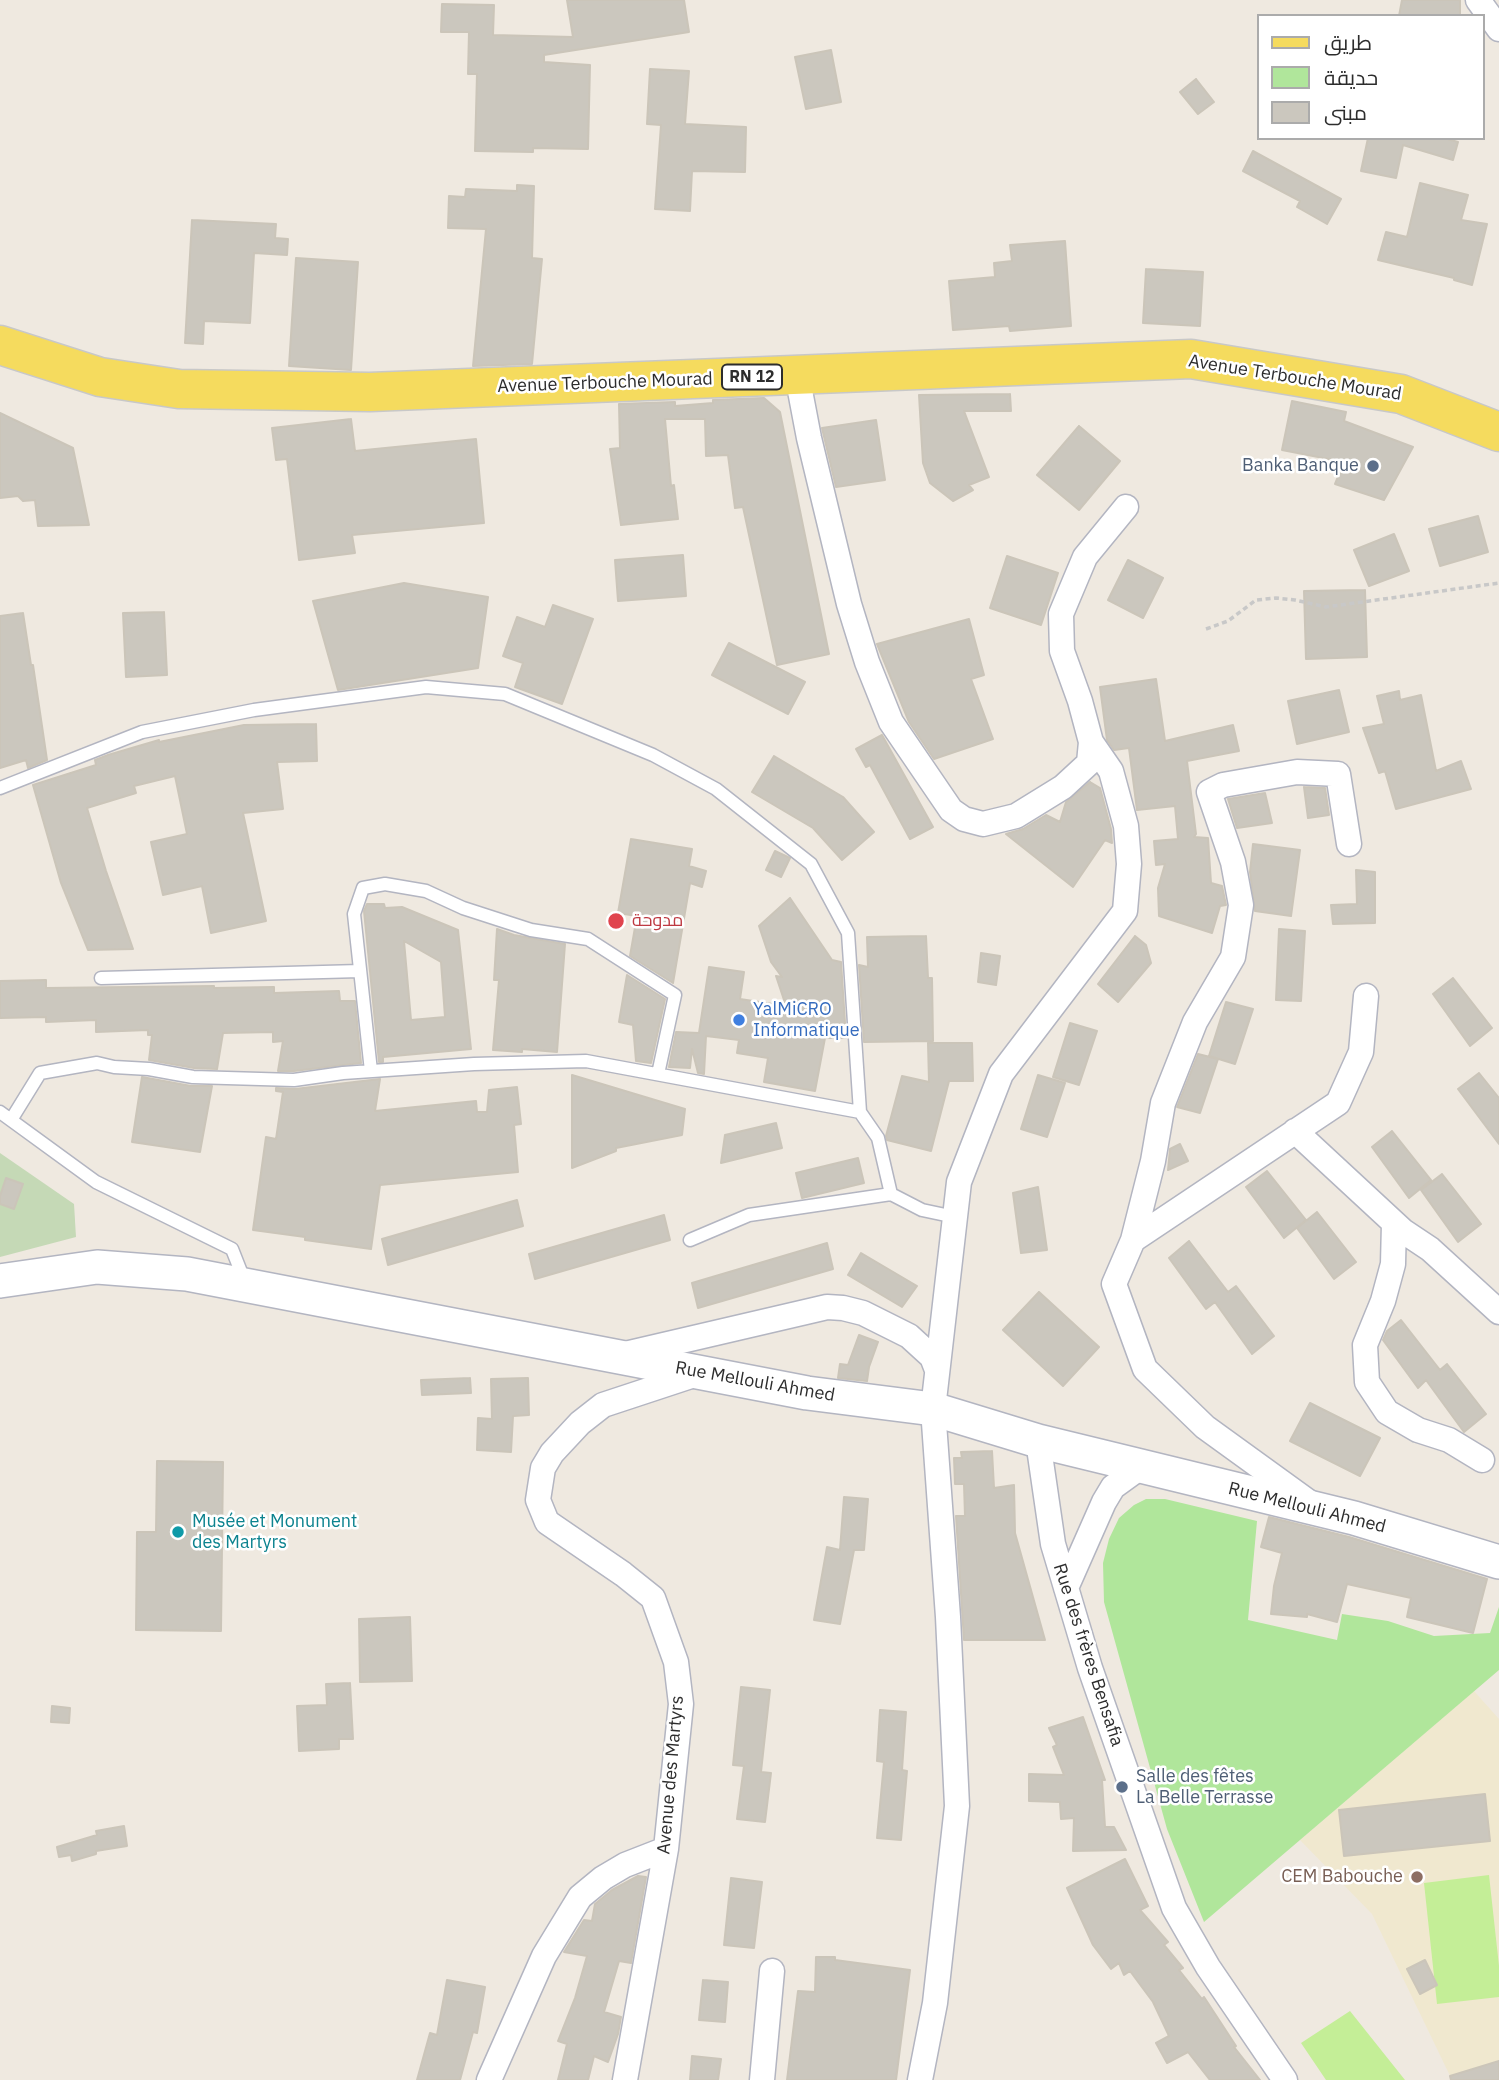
<!DOCTYPE html>
<html>
<head>
<meta charset="utf-8">
<style>
	body { margin:0 }
	#map { position:relative; width:1499px; height:2080px; overflow:hidden; background:#efe9e0; font-family:"IBM Plex Sans",Cairo,sans-serif }
	canvas { display:block }
	.legend { position:absolute; left:1257px; top:14px; width:228px; height:126px; box-sizing:border-box; background:#fff; border:2px solid #ababab; margin:0; padding:9px 12px; list-style:none; font-size:21px; color:#2d2d2d }
	.legend li { display:flex; align-items:center; gap:14px; height:35px }
	.legend b { width:35px; border:2px solid #ababab }
</style>
</head>
<body>
<div id="map">
<canvas width="1499" height="2080"></canvas>
<ul class="legend">
<li><b style="height:9px;background:#f5db5e"></b>طريق</li>
<li><b style="height:19px;background:#b0e69b"></b>حديقة</li>
<li><b style="height:19px;background:#cbc7be"></b>مبنى</li>
</ul>
</div>
<script>
const ctx = document.querySelector('canvas').getContext('2d');
ctx.lineJoin = 'round';
function fillPath(path, color) {
  ctx.fillStyle = color;
  ctx.fill(path, 'evenodd');
}
function poly(rows) {
  const path = new Path2D();
  for (const r of rows) {
    path.moveTo(r[0], r[1]);
    for (let i = 2; i < r.length; i += 2) path.lineTo(r[i], r[i + 1]);
  }
  return path;
}
function strokePath(path, color, width, dash) {
  ctx.strokeStyle = color;
  ctx.lineWidth = width;
  ctx.lineCap = dash ? 'butt' : 'round';
  ctx.setLineDash(dash || []);
  ctx.stroke(path);
}
function drawText(font, color, halo, rows, align = 'center') {
  ctx.font = font + ' "IBM Plex Sans",Cairo,sans-serif';
  ctx.lineWidth = 5;
  ctx.setLineDash([]);
  ctx.textBaseline = 'middle';
  ctx.strokeStyle = halo;
  ctx.fillStyle = color;
  for (const [text, x, y, turn = 0] of rows) {
    ctx.save();
    ctx.translate(x, y);
    ctx.rotate((+turn || 0) * Math.PI / 180);
    ctx.textAlign = isNaN(turn) ? turn : align;
    if (halo) ctx.strokeText(text, 0, 0);
    ctx.fillText(text, 0, 0);
    ctx.restore();
  }
}
fillPath(poly([
	[1474,1691,1499,1719,1499,2080,1452,2080,1372,1914,1300,1840]
]), '#f0e8cf');
fillPath(poly([
	[1146,1499,1165,1499,1257,1521,1248,1620,1337,1640,1342,1614,1388,1621,1434,1636,1490,1633,1499,1607,1499,1670,1204,1922,1167,1829,1104,1602,1103,1563,1109,1539,1119,1518,1134,1505]
]), '#b0e69b');
fillPath(poly([
	[0,1153,74,1204,76,1237,0,1257]
]), '#c5d9b6');
fillPath(poly([
	[1489,1875,1499,1966,1499,1997,1437,2004,1424,1883],
	[1350,2011,1405,2080,1326,2080,1301,2043]
]), '#c4ee97');
const building = poly([
	[567,0,684,0,689,32,544,55,544,62,590,65,588,149,533,148,533,152,475,151,477,74,468,74,469,32,441,32,442,4,494,5,493,35,573,37,567,0],
	[1402,0,1460,0,1460,16,1399,16,1402,0],
	[831,50,841,102,806,109,795,57,831,50],
	[650,69,689,71,685,124,746,127,745,172,692,171,690,211,655,209,661,125,647,124,650,69],
	[1196,79,1214,102,1198,114,1180,92,1196,79],
	[1368,138,1444,138,1458,142,1453,160,1403,145,1396,178,1361,171,1368,138],
	[1253,151,1341,199,1327,224,1297,207,1300,201,1243,171,1253,151],
	[1420,183,1468,195,1461,220,1487,224,1472,285,1454,280,1454,278,1378,260,1386,232,1407,237,1420,183],
	[517,185,534,186,532,258,542,259,532,364,473,366,486,229,448,228,449,196,465,197,466,189,517,191,517,185],
	[192,220,276,224,275,238,288,239,287,255,254,253,250,323,204,321,203,344,185,343,192,220],
	[1065,241,1071,326,1010,331,1009,326,953,330,949,281,995,277,994,263,1012,261,1010,245,1065,241],
	[296,258,358,262,351,370,289,366,296,258],
	[1146,269,1203,272,1200,326,1143,323,1146,269],
	[1010,394,1011,411,964,411,989,477,969,485,973,490,953,501,930,483,923,463,919,395,1010,394],
	[764,398,780,412,829,654,777,665,743,507,735,508,728,455,706,456,705,419,665,419,671,486,674,485,678,519,621,525,610,449,620,448,619,404,675,402,675,406,713,403,713,400,764,398],
	[1292,401,1346,412,1344,421,1413,447,1384,500,1335,484,1344,462,1282,450,1292,401],
	[0,413,73,448,89,525,38,526,35,500,23,501,18,496,0,498,0,413],
	[351,419,355,451,476,439,484,523,352,535,355,553,299,560,287,459,276,460,272,428,351,419],
	[876,420,885,480,836,487,822,428,876,420],
	[1079,426,1120,461,1079,510,1037,475,1079,426],
	[1478,516,1488,552,1440,566,1429,529,1478,516],
	[1394,534,1409,571,1369,586,1354,550,1394,534],
	[683,555,686,596,618,601,615,560,683,555],
	[1007,556,1058,573,1041,625,990,608,1007,556],
	[1128,560,1163,578,1143,618,1108,600,1128,560],
	[404,583,488,597,478,668,338,690,313,601,404,583],
	[1365,590,1367,657,1306,659,1304,591,1365,590],
	[553,605,593,619,562,704,515,687,523,663,503,656,517,617,545,627,553,605],
	[164,612,167,675,126,677,123,613,164,612],
	[23,613,31,665,33,665,47,760,28,768,26,760,0,768,0,616,23,613],
	[969,619,984,675,971,679,993,739,934,759,909,722,877,644,969,619],
	[729,643,805,682,788,714,712,675,729,643],
	[1156,679,1165,741,1233,725,1239,751,1187,761,1196,834,1194,837,1208,838,1211,883,1222,886,1226,905,1220,906,1212,933,1159,916,1158,888,1165,864,1156,865,1154,841,1178,839,1175,806,1137,810,1129,748,1114,750,1107,740,1100,687,1156,679],
	[1339,690,1349,732,1297,744,1288,701,1339,690],
	[1399,691,1400,700,1421,695,1436,771,1461,761,1471,789,1396,809,1385,771,1379,773,1363,728,1384,724,1377,696,1399,691],
	[316,724,317,761,277,762,283,809,243,813,266,921,211,933,202,886,163,895,151,842,187,834,175,776,134,786,136,793,87,808,106,871,133,949,88,950,61,883,33,785,96,765,95,760,108,755,159,740,159,742,244,725,316,724],
	[882,735,933,827,910,839,870,765,866,767,856,749,882,735],
	[774,756,843,797,874,832,842,860,813,828,752,792,774,756],
	[1090,782,1100,788,1111,829,1112,843,1105,840,1073,887,1006,834,1023,829,1046,815,1060,822,1066,802,1090,782],
	[1304,787,1325,788,1329,815,1308,818,1304,787],
	[1265,793,1272,823,1237,828,1228,799,1265,793],
	[631,839,692,849,689,866,706,871,702,887,690,883,673,983,630,956,637,916,618,913,631,839],
	[1253,844,1300,850,1291,916,1255,911,1250,872,1253,844],
	[775,851,790,858,781,877,766,870,775,851],
	[1356,870,1375,872,1375,923,1333,924,1331,905,1357,904,1356,870],
	[790,898,832,960,841,962,846,1038,825,1038,815,1091,764,1082,768,1058,737,1053,739,1040,706,1036,704,1074,698,1073,692,1049,690,1068,669,1067,676,1032,699,1033,709,967,744,972,740,999,786,1006,776,976,782,977,771,962,759,926,790,898],
	[367,904,384,904,385,908,402,907,458,930,471,1049,383,1057,383,1062,379,1062,364,911,367,904],
	[404,941,441,962,445,1017,411,1020,404,941],
	[497,929,514,935,565,944,557,1052,522,1049,522,1052,493,1050,499,980,494,980,497,929],
	[1279,929,1305,931,1301,1001,1276,1000,1279,929],
	[926,936,928,978,932,978,933,1041,864,1042,859,965,868,967,867,937,926,936],
	[1135,936,1146,945,1151,963,1118,1002,1098,984,1135,936],
	[981,953,1000,956,996,985,978,982,981,953],
	[627,975,665,999,651,1063,636,1061,633,1025,619,1022,627,975],
	[1453,978,1492,1028,1470,1046,1433,994,1453,978],
	[46,980,46,988,214,986,214,988,274,987,274,993,339,991,340,1001,355,1001,361,1063,294,1071,278,1071,283,1041,273,1042,273,1032,223,1033,217,1069,194,1068,149,1060,152,1035,148,1035,148,1030,96,1032,96,1020,46,1022,46,1017,0,1018,0,981,46,980],
	[1226,1002,1253,1009,1235,1064,1209,1056,1226,1002],
	[1070,1023,1097,1031,1079,1085,1053,1077,1070,1023],
	[928,1043,972,1043,973,1081,949,1081,931,1151,887,1140,886,1136,902,1076,929,1082,928,1043],
	[1198,1054,1218,1059,1200,1113,1177,1107,1198,1054],
	[1479,1073,1499,1098,1499,1144,1458,1089,1479,1073],
	[572,1075,685,1109,682,1135,616,1148,616,1151,572,1168,572,1075],
	[1038,1075,1065,1083,1047,1137,1021,1129,1038,1075],
	[142,1077,191,1086,212,1086,200,1152,132,1142,142,1077],
	[380,1079,375,1111,476,1101,477,1112,487,1112,489,1090,517,1087,521,1124,514,1125,518,1172,380,1185,371,1249,305,1240,305,1237,253,1230,266,1137,276,1139,283,1092,276,1091,276,1088,295,1089,380,1079],
	[776,1123,782,1148,721,1163,725,1135,776,1123],
	[1392,1131,1431,1180,1409,1198,1372,1147,1392,1131],
	[1180,1144,1188,1161,1168,1170,1170,1149,1180,1144],
	[858,1158,864,1183,802,1198,796,1173,858,1158],
	[1267,1171,1306,1220,1284,1238,1246,1187,1267,1171],
	[1442,1174,1481,1224,1458,1242,1421,1190,1442,1174],
	[6,1178,23,1184,14,1209,0,1204,0,1196,6,1178],
	[1038,1187,1047,1250,1021,1253,1013,1193,1038,1187],
	[517,1200,523,1226,388,1265,382,1239,517,1200],
	[1317,1212,1356,1262,1334,1279,1297,1228,1317,1212],
	[664,1215,670,1240,535,1279,529,1254,664,1215],
	[1189,1241,1228,1292,1236,1286,1274,1336,1252,1354,1215,1302,1206,1309,1169,1258,1189,1241],
	[827,1243,833,1269,698,1308,692,1283,827,1243],
	[861,1253,917,1286,902,1307,848,1275,861,1253],
	[1039,1292,1099,1347,1063,1386,1003,1330,1039,1292],
	[1401,1320,1440,1370,1447,1364,1486,1414,1464,1432,1426,1380,1418,1388,1383,1340,1387,1331,1401,1320],
	[859,1335,878,1342,869,1367,867,1381,838,1378,840,1364,848,1365,859,1335],
	[470,1378,471,1393,422,1395,421,1380,470,1378],
	[528,1378,529,1415,513,1416,511,1452,477,1450,478,1418,492,1419,491,1379,528,1378],
	[1310,1403,1380,1438,1360,1476,1290,1441,1310,1403],
	[992,1451,994,1488,1014,1485,1015,1533,1045,1640,964,1640,956,1516,965,1516,964,1484,955,1484,954,1458,962,1458,961,1452,992,1451],
	[157,1461,223,1462,221,1631,136,1630,137,1532,156,1532,157,1461],
	[844,1497,868,1499,864,1550,854,1550,840,1624,814,1620,827,1547,840,1550,844,1497],
	[1269,1517,1349,1537,1487,1579,1473,1633,1407,1617,1411,1598,1347,1584,1337,1622,1307,1614,1307,1617,1271,1614,1274,1586,1282,1553,1261,1547,1269,1517],
	[410,1617,412,1681,360,1682,359,1619,410,1617],
	[350,1683,353,1739,339,1739,339,1749,299,1751,297,1706,327,1705,326,1684,350,1683],
	[741,1687,770,1690,761,1772,771,1773,765,1822,737,1819,744,1766,733,1765,741,1687],
	[52,1706,70,1708,69,1723,51,1722,52,1706],
	[880,1710,906,1712,902,1770,907,1771,901,1840,877,1838,884,1762,877,1761,880,1710],
	[1083,1717,1105,1780,1102,1780,1105,1827,1114,1827,1126,1850,1073,1851,1074,1818,1061,1819,1060,1802,1029,1801,1029,1774,1064,1775,1053,1747,1057,1745,1049,1728,1083,1717],
	[1485,1794,1490,1841,1344,1856,1339,1810,1485,1794],
	[124,1826,127,1846,96,1851,96,1854,72,1861,71,1855,59,1857,57,1847,97,1835,96,1831,124,1826],
	[1125,1859,1148,1906,1140,1910,1168,1942,1164,1945,1183,1968,1179,1970,1202,1999,1204,1997,1236,2046,1234,2047,1260,2080,1210,2080,1188,2052,1167,2063,1156,2043,1169,2036,1153,2002,1130,1971,1124,1975,1119,1963,1111,1969,1093,1945,1067,1888,1125,1859],
	[638,1876,646,1877,631,1963,619,1961,604,2012,621,2017,618,2034,608,2062,594,2056,588,2080,558,2080,567,2044,558,2041,575,1998,587,1956,564,1952,584,1920,592,1921,595,1904,612,1890,638,1876],
	[731,1878,762,1882,754,1948,724,1945,731,1878],
	[816,1957,835,1957,835,1960,910,1970,896,2080,787,2080,798,1991,815,1992,816,1957],
	[1425,1960,1437,1985,1420,1994,1407,1969,1425,1960],
	[447,1980,485,1987,477,2033,473,2032,460,2080,417,2080,430,2033,437,2035,447,1980],
	[703,1980,728,1982,725,2022,699,2020,703,1980],
	[692,2056,721,2059,718,2080,690,2080,692,2056],
	[1499,2061,1499,2080,1451,2080,1450,2076,1499,2061]
]);
fillPath(building, '#cbc7be');
strokePath(building, '#cbc5b9', 2);
const lane = poly([
	[0,788,142,732,254,710,426,687,505,694,653,755,716,789,811,864,848,933,860,1112,878,1138,891,1194,922,1210,955,1217],
	[101,978,360,971],
	[371,1071,354,914,363,888,385,884,426,891,463,908,531,930,588,939,675,995,658,1074],
	[0,1112,96,1182,232,1249,245,1282],
	[11,1120,40,1073,97,1063,114,1067,149,1069,193,1077,294,1080,343,1073,474,1064,586,1061,860,1112],
	[690,1240,749,1215,891,1194]
]);
const street = poly([
	[1478,0,1499,29],
	[797,375,809,438,849,604,867,662,891,722,951,810,964,819,983,824,1016,816,1063,787,1089,763,1091,742,1080,701,1062,651,1061,614,1085,557,1126,507],
	[1295,1131,1403,1231,1430,1249,1499,1312],
	[1394,1223,1393,1264,1383,1301,1365,1345,1367,1382,1387,1412,1418,1430,1449,1440,1482,1460],
	[1133,1240,1153,1161,1163,1103,1195,1022,1233,957,1241,905,1233,862,1209,792,1223,785,1297,772,1338,774,1349,844],
	[621,1355,827,1307,843,1308,863,1313,909,1336,932,1357,937,1370],
	[1038,1441,1053,1544,1090,1668,1174,1908,1208,1967,1285,2080],
	[1310,1503,1205,1427,1145,1369,1114,1284,1133,1240,1338,1103,1361,1052,1366,996],
	[1066,1588,1104,1502,1113,1487,1142,1466],
	[489,2080,544,1956,580,1897,603,1878,625,1865,666,1849],
	[625,2080,666,1849,681,1704,676,1662,653,1598,623,1574,547,1522,538,1500,543,1468,552,1453,580,1423,603,1405,697,1374],
	[762,2080,772,1971],
	[920,2080,935,2003,957,1806,948,1617,933,1409,959,1182,1001,1074,1125,911,1129,864,1126,826,1111,771,1091,742]
]);
const secondary = poly([
	[0,1281,97,1267,187,1274,807,1393,933,1409,1038,1441,1354,1518,1499,1562]
]);
const primary = poly([
	[0,345,100,377,179,389,370,392,1191,359,1401,394,1499,432]
]);
strokePath(lane, '#b3b5c1', 15);
strokePath(street, '#b3b5c1', 27);
strokePath(secondary, '#b3b5c1', 36);
strokePath(primary, '#c8c8c8', 41);
strokePath(poly([
	[1206,629,1228,621,1256,600,1276,598,1295,600,1326,607,1499,583]
]), '#c8c8c8', 3.5, [5, 3.5]);
strokePath(lane, '#fff', 12);
strokePath(street, '#fff', 24);
strokePath(secondary, '#fff', 33);
strokePath(primary, '#f5db5e', 38);
for (const [x, y, r, color] of [
	[1373,466,7,"#5c6f8a"],
	[616,921,9,"#e0444e"],
	[739,1020,7,"#3f7fe0"],
	[178,1532,7,"#0f9aa8"],
	[1122,1787,7,"#5c6f8a"],
	[1417,1877,7,"#8d6e63"]
]) {
  const dot = new Path2D();
  dot.arc(x, y, r, 0, 2 * Math.PI);
  ctx.fillStyle = color;
  ctx.fill(dot);
  strokePath(dot, '#fff', 2.5);
}
for (const [x, y, w] of [
	[752,377,60]
]) {
  const box = new Path2D();
  box.roundRect(x - w / 2, y - 12.5, w, 25, 5);
  ctx.fillStyle = '#fff';
  ctx.fill(box);
  strokePath(box, '#2d2d2d', 2);
}
drawText('bold 16px', '#2d2d2d', null, [
	["RN 12",752,377]
]);
drawText('18px', '#2d2d2d', '#fff', [
	["Avenue Terbouche Mourad",1295,378,9],
	["Avenue Terbouche Mourad",605,383,-2],
	["Rue Mellouli Ahmed",755,1382,10],
	["Rue Mellouli Ahmed",1307,1508,14],
	["Rue des frères Bensafia",1088,1655,72],
	["Avenue des Martyrs",671,1775,-85]
]);
drawText('18px', '#4e5e75', '#fff', [
	["Banka Banque",1359,466],
	["Salle des fêtes",1136,1777,"left"],
	["La Belle Terrasse",1136,1798,"left"]
], 'right');
drawText('18px', '#be3a42', '#fff', [
	["مدوحة",632,921]
], 'left');
drawText('18px', '#366cbe', '#fff', [
	["YalMiCRO",753,1010],
	["Informatique",753,1031]
], 'left');
drawText('18px', '#0d838f', '#fff', [
	["Musée et Monument",192,1522],
	["des Martyrs",192,1543]
], 'left');
drawText('18px', '#785e54', '#fff', [
	["CEM Babouche",1403,1877]
], 'right');
</script>
</body>
</html>
